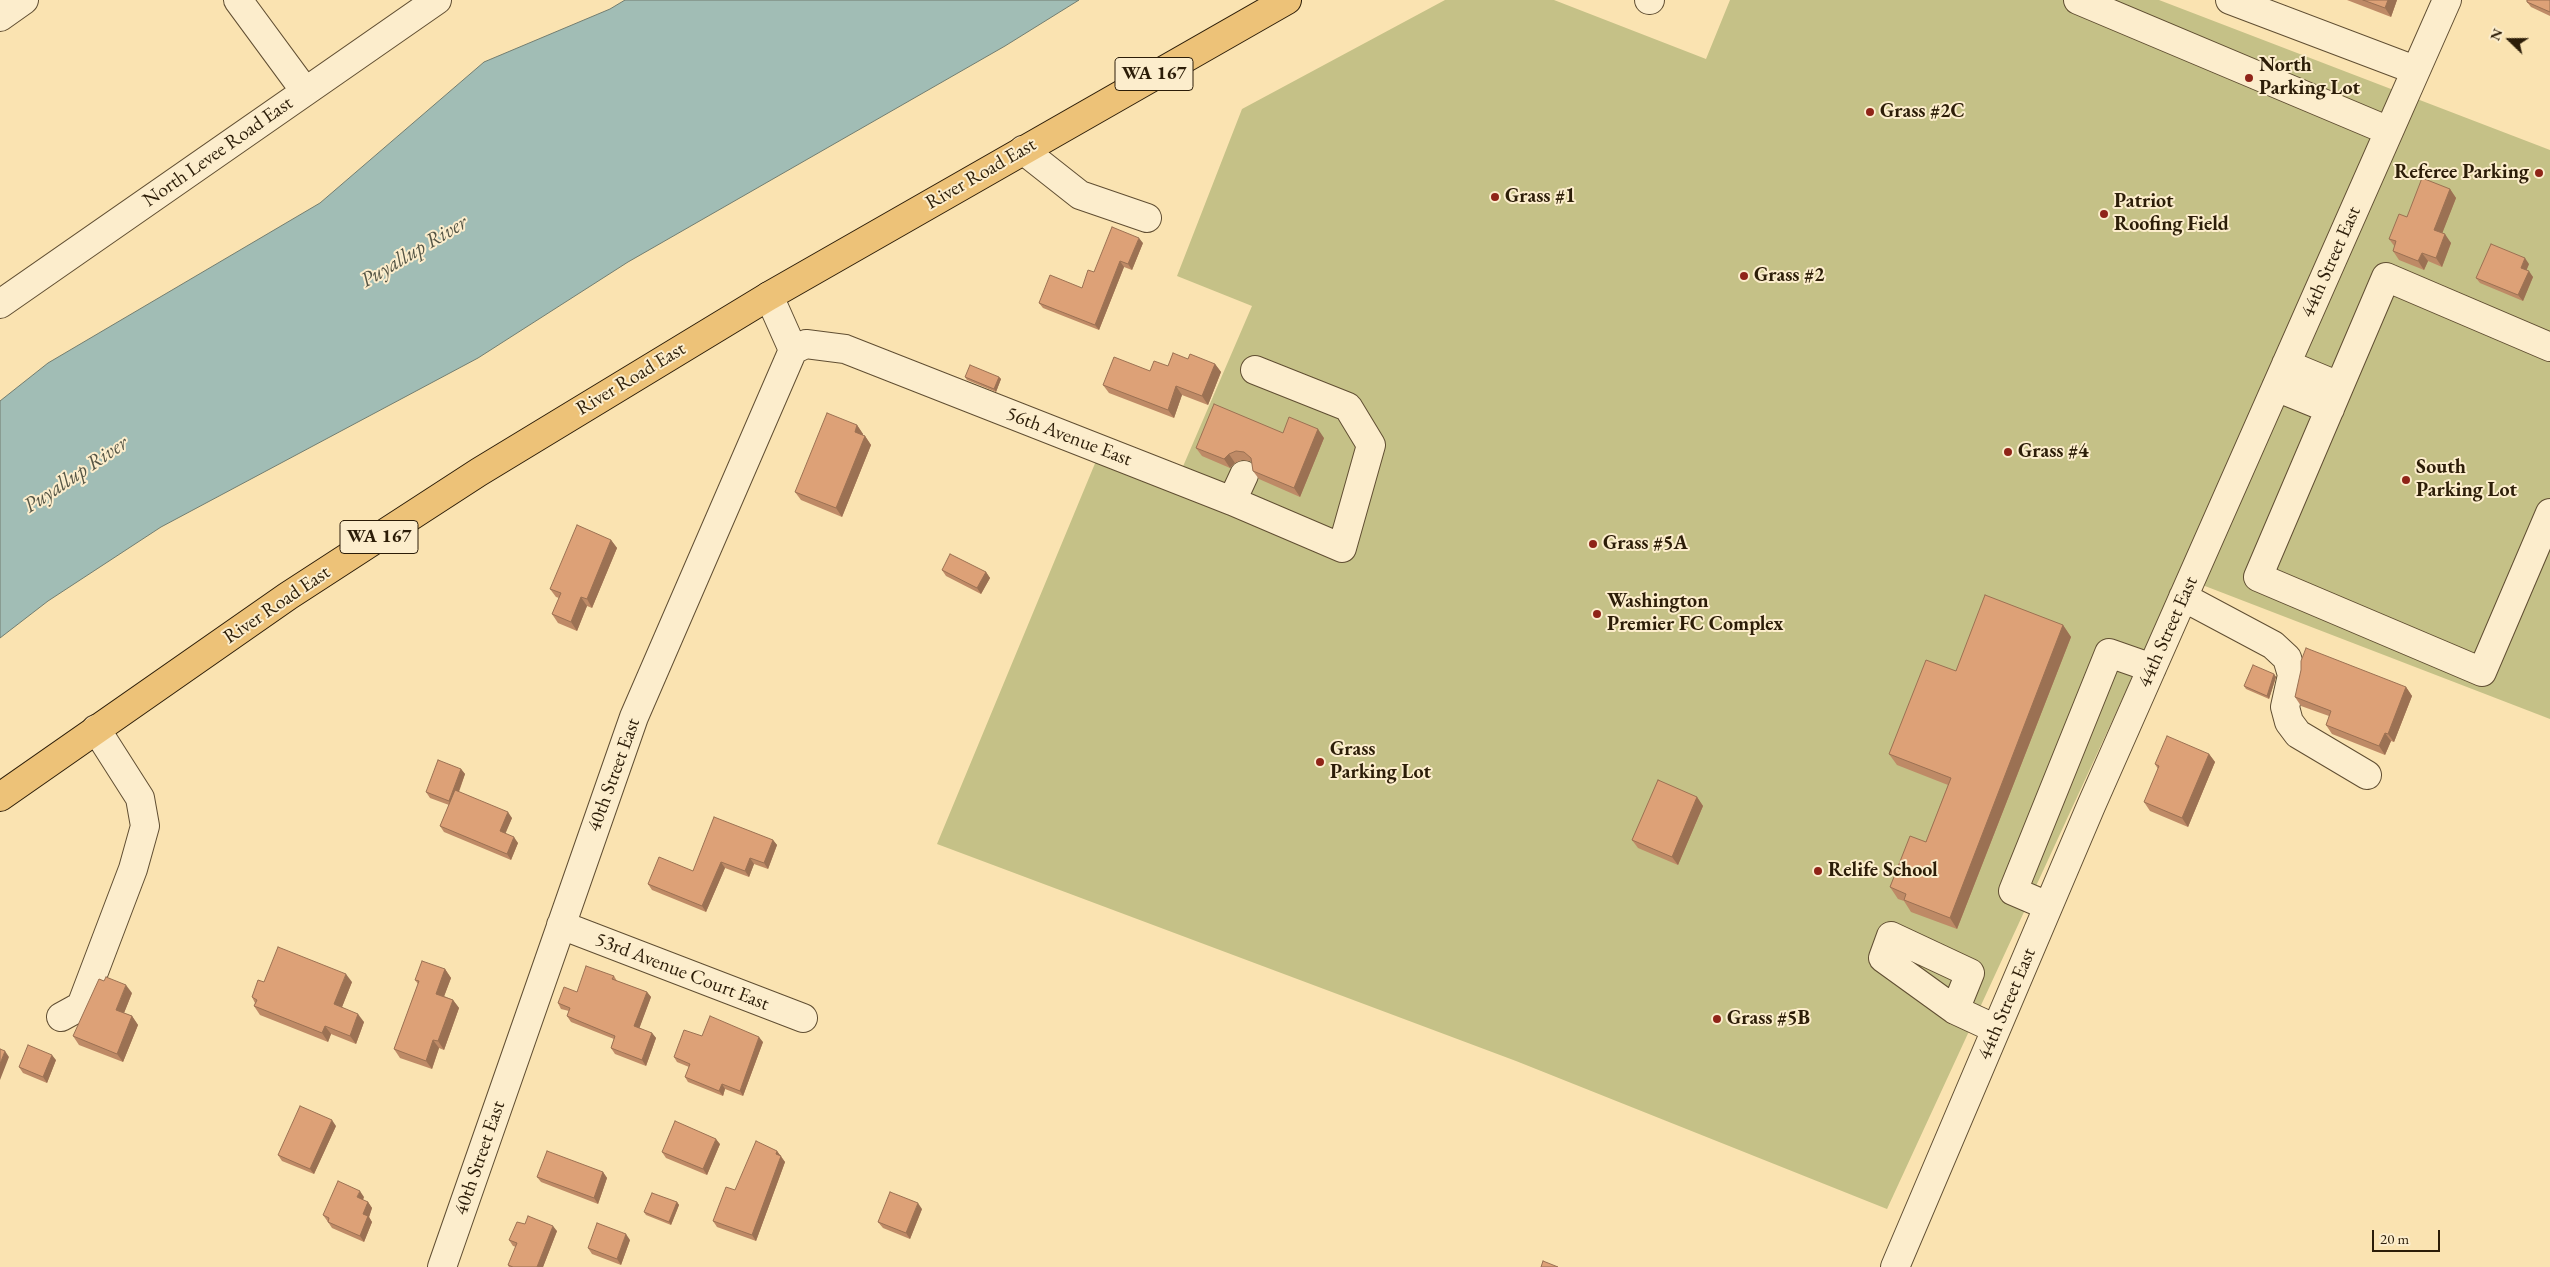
<!DOCTYPE html>
<html>
<head>
<meta charset="utf-8">
<style>
	body { margin:0 }
	#map { position:relative; width:2550px; height:1267px; overflow:hidden; background:#fae3b1; font-family:"EB Garamond",serif }
	canvas { display:block }
	.north { position:absolute; left:2485px; top:15px; width:50px; height:50px; -webkit-text-stroke:4px #fcedcc; paint-order:stroke; rotate:292deg; font-size:14px; font-weight:700; line-height:20px; text-align:center; color:#2c1d08 }
	.north::after { content:''; display:block; margin:auto; width:18px; height:22px; background:#2c1d08; clip-path:polygon(50% 0,100% 100%,50% 72%,0 100%) }
	.scale { position:absolute; left:2372px; top:1230px; width:68px; height:22px; box-sizing:border-box; border:2px solid #2c1d08; border-top:0; padding-left:6px; font-size:15px; line-height:18px; white-space:nowrap; color:#2c1d08; -webkit-text-stroke:4px #fcedcc; paint-order:stroke }
</style>
</head>
<body>
<div id="map">
<canvas width="2550" height="1267"></canvas>
<div class="north">N</div>
<div class="scale">20 m</div>
</div>
<script>
const ctx = document.querySelector('canvas').getContext('2d');
ctx.lineJoin = 'round';
function fillPath(path, color) {
  ctx.fillStyle = color;
  ctx.fill(path, 'evenodd');
}
function poly(rows) {
  const path = new Path2D();
  for (const r of rows) {
    path.moveTo(r[0], r[1]);
    for (let i = 2; i < r.length; i += 2) path.lineTo(r[i], r[i + 1]);
  }
  return path;
}
function strokePath(path, color, width, dash) {
  ctx.strokeStyle = color;
  ctx.lineWidth = width;
  ctx.lineCap = dash ? 'butt' : 'round';
  ctx.setLineDash(dash || []);
  ctx.stroke(path);
}
function drawText(font, color, halo, rows, align = 'center') {
  ctx.font = font + ' "EB Garamond",serif';
  ctx.lineWidth = 4;
  ctx.setLineDash([]);
  ctx.textBaseline = 'middle';
  ctx.strokeStyle = halo;
  ctx.fillStyle = color;
  for (const [text, x, y, turn = 0] of rows) {
    ctx.save();
    ctx.translate(x, y);
    ctx.rotate((+turn || 0) * Math.PI / 180);
    ctx.textAlign = isNaN(turn) ? turn : align;
    if (halo) ctx.strokeText(text, 0, 0);
    ctx.fillText(text, 0, 0);
    ctx.restore();
  }
}
fillPath(poly([
	[1445,0,1554,0,1706,59,1730,0,2159,0,2550,150,2550,719,2179,576,1887,1209,1516,1061,937,844,1096,461,1172,492,1252,306,1177,276,1242,109]
]), '#c5c187');
const water = poly([
	[625,0,1079,0,1005,46,628,262,478,358,161,527,48,601,0,638,0,401,48,363,320,203,484,62,610,9,625,0]
]);
fillPath(water, '#a1bdb5');
strokePath(water, '#727d70', 1);
const minor = poly([
	[238,0,305,91],
	[1649,0,1650,0],
	[2078,0,2389,131],
	[2230,0,2415,70],
	[0,17,24,0],
	[1023,150,1080,195,1147,218],
	[0,304,437,0],
	[2550,347,2386,277,2258,577,2482,672,2550,513],
	[793,350,806,344,845,349,1232,501,1342,548,1371,445,1348,407,1255,370],
	[2286,364,2339,386],
	[2276,387,2330,409],
	[1232,501,1244,475],
	[2183,597,2273,645,2287,658,2292,675,2285,707,2289,722,2298,734,2367,775],
	[2048,906,2013,891,2109,653,2152,668],
	[561,925,803,1018],
	[1955,1010,1970,973,1891,936,1883,958,1955,1010,1996,1029],
	[61,1017,81,1006,133,869,145,826,140,798,96,729],
	[442,1267,634,717,793,350,769,296],
	[1895,1267,2091,806,2447,0]
]);
const major = poly([
	[0,797,288,596,479,472,769,296,1287,0]
]);
strokePath(minor, '#604e32', 30);
strokePath(major, '#2c1d08', 30);
strokePath(minor, '#fcedcc', 28);
strokePath(major, '#edc278', 28);
fillPath(poly([
	[2347,0,2397,0,2391,17],
	[2550,0,2550,16,2531,7,2527,2],
	[2450,189,2456,198,2442,233,2451,243,2442,267,2428,261,2424,270,2399,260,2393,251,2395,247,2389,239,2407,217],
	[1143,243,1132,270,1124,267,1099,330,1043,308,1039,303,1082,288,1094,272],
	[2529,264,2526,270,2533,277,2523,301,2480,283,2476,278],
	[1188,359,1215,364,1221,372,1208,405,1182,395,1174,418,1109,393,1103,385,1150,371,1168,366],
	[965,377,999,377,1001,379,996,392,967,380],
	[857,425,863,434,863,435,865,436,871,445,842,517,801,500,795,492],
	[1283,433,1324,438,1300,497,1259,479,1253,471,1252,462,1250,461,1242,460,1235,463,1230,468,1202,456,1196,448],
	[611,540,617,548,592,608,587,606,577,631,558,623,552,614,559,598,556,597,550,589],
	[942,570,986,572,990,578,981,594,946,576],
	[2063,625,2071,637,1957,929,1911,912,1904,901,1898,899,1890,887,1926,842,1948,785,1897,765,1889,754,1956,671],
	[2274,674,2276,677,2269,699,2246,689,2244,686],
	[2406,687,2412,696,2394,742,2391,741,2385,755,2332,734,2326,725,2329,716,2301,706,2295,697],
	[2209,754,2215,762,2188,827,2150,811,2144,802,2158,769,2155,764],
	[461,769,465,774,459,792,512,818,505,833,518,843,511,860,444,832,440,826,449,805,430,798,426,792],
	[1697,797,1703,806,1678,865,1638,848,1632,840],
	[773,840,777,845,768,869,754,864,749,877,725,868,706,912,652,890,648,884,693,871],
	[445,969,451,978,444,996,453,1000,459,1008,444,1050,439,1048,432,1069,400,1058,394,1049,418,984,415,980],
	[614,976,617,981,647,992,651,997,639,1028,652,1033,656,1038,646,1066,615,1054,611,1048,614,1039,571,1022,567,1016,569,1011,561,1009,558,1003,577,992],
	[264,982,352,982,342,1007,364,1022,356,1044,331,1034,328,1042,260,1015,254,1006,255,1003,252,997],
	[132,993,124,1013,132,1016,138,1025,123,1062,79,1045,73,1036],
	[702,1036,763,1042,743,1096,725,1089,723,1096,688,1082,685,1077,689,1067,677,1062,674,1057],
	[56,1060,47,1083,23,1073,19,1067],
	[336,1126,314,1174,282,1161,278,1155],
	[720,1144,707,1175,666,1158,662,1152],
	[777,1151,785,1162,756,1241,717,1227,713,1221,735,1190],
	[603,1172,607,1178,598,1204,541,1182,537,1177],
	[364,1197,363,1200,368,1202,372,1208,369,1217,372,1222,364,1242,332,1228,328,1222,323,1215],
	[677,1202,679,1205,671,1225,646,1215,644,1212],
	[922,1209,910,1239,883,1228,878,1222],
	[525,1224,557,1231,543,1267,509,1267,508,1265,516,1247,513,1246,509,1240],
	[630,1240,621,1265,592,1254,588,1248]
]), '#be8a66');
fillPath(poly([
	[2388,0,2397,0,2391,17,2385,8],
	[2450,189,2456,198,2440,239,2434,230],
	[2445,234,2451,243,2442,267,2436,258],
	[1139,238,1143,243,1132,270,1128,264],
	[2422,253,2428,261,2424,270,2418,261],
	[2525,258,2529,264,2525,274,2521,268],
	[1120,261,1124,267,1099,330,1095,325],
	[2529,271,2533,277,2523,301,2518,295],
	[1215,364,1221,372,1208,405,1202,396],
	[999,377,1001,379,996,392,994,389],
	[1176,386,1182,395,1174,418,1168,410],
	[857,425,863,434,861,440,855,432],
	[1318,429,1324,438,1300,497,1294,488],
	[865,436,871,445,842,517,836,508],
	[1229,454,1235,463,1230,468,1224,459],
	[611,540,617,548,592,608,587,599],
	[986,572,990,578,981,594,977,588],
	[581,597,587,606,577,631,571,622],
	[2063,625,2071,637,1957,929,1950,918],
	[2274,674,2276,677,2269,699,2267,696],
	[2406,687,2412,696,2394,742,2388,734],
	[2385,733,2391,741,2385,755,2379,746],
	[2209,754,2215,762,2188,827,2182,818],
	[461,769,465,774,453,807,449,801],
	[1697,797,1703,806,1678,865,1672,857],
	[508,812,512,818,504,837,500,831],
	[514,837,518,843,511,860,507,854],
	[773,840,777,845,768,869,764,863],
	[750,858,754,864,749,877,745,871],
	[721,862,725,868,706,912,702,906],
	[445,969,451,978,442,1002,436,994],
	[346,974,352,982,340,1012,334,1004],
	[126,985,132,993,122,1018,116,1010],
	[647,992,651,997,638,1032,634,1026],
	[453,1000,459,1008,444,1050,438,1041],
	[358,1014,364,1022,356,1044,350,1036],
	[132,1016,138,1025,123,1062,117,1054],
	[325,1026,331,1034,328,1042,322,1033],
	[652,1033,656,1038,646,1066,642,1060],
	[759,1037,763,1042,743,1096,740,1091],
	[433,1040,439,1048,432,1069,426,1061],
	[5,1051,9,1057,0,1080,0,1064],
	[52,1055,56,1060,47,1083,43,1077],
	[722,1084,725,1089,723,1096,719,1091],
	[332,1120,336,1126,314,1174,310,1169],
	[716,1139,720,1144,707,1175,703,1169],
	[777,1151,785,1162,756,1241,752,1235],
	[603,1172,607,1178,598,1204,594,1198],
	[360,1191,364,1197,361,1203,357,1197],
	[368,1202,372,1208,369,1217,372,1222,364,1242,360,1236,363,1214],
	[677,1202,679,1205,671,1225,669,1222],
	[918,1203,922,1209,910,1239,906,1233],
	[553,1226,557,1231,543,1267,537,1267],
	[626,1234,630,1240,621,1265,617,1259]
]), '#9b7153');
const building = poly([
	[2363,0,2388,0,2385,8,2363,0],
	[2527,0,2550,0,2550,12,2527,2,2527,0],
	[2422,178,2450,189,2434,230,2445,234,2436,258,2422,253,2418,261,2393,251,2396,241,2389,239,2399,214,2407,217,2422,178],
	[1112,227,1139,238,1128,264,1120,261,1095,325,1039,303,1050,275,1082,288,1088,270,1094,272,1112,227],
	[2491,244,2525,258,2521,268,2529,271,2518,295,2476,278,2491,244],
	[1173,353,1188,359,1190,354,1215,364,1202,396,1176,386,1168,410,1103,385,1114,357,1150,371,1154,361,1168,366,1173,353],
	[970,365,999,377,994,389,965,377,970,365],
	[1214,404,1283,433,1289,417,1318,429,1294,488,1253,471,1251,458,1244,452,1236,451,1229,454,1224,459,1196,448,1214,404],
	[827,413,857,425,855,432,865,436,836,508,795,492,827,413],
	[577,525,611,540,587,599,581,597,571,622,552,614,561,593,550,589,577,525],
	[950,554,986,572,977,588,942,570,950,554],
	[1985,595,2063,625,1950,918,1904,900,1906,894,1890,887,1910,836,1926,842,1951,778,1889,754,1926,660,1956,671,1985,595],
	[2306,648,2406,687,2388,734,2385,733,2379,746,2326,725,2331,711,2295,697,2301,670,2301,661,2306,648],
	[2253,665,2274,674,2267,696,2244,686,2253,665],
	[2167,736,2209,754,2182,818,2144,802,2159,766,2155,764,2167,736],
	[438,760,461,769,449,801,426,792,438,760],
	[1658,780,1697,797,1672,857,1632,840,1658,780],
	[455,790,508,812,500,831,514,837,507,854,440,826,455,790],
	[714,817,773,840,764,863,750,858,745,871,721,862,702,906,648,884,659,857,693,871,714,817],
	[278,947,346,974,334,1004,358,1014,350,1036,325,1026,322,1033,254,1006,257,1000,252,997,258,980,264,982,278,947],
	[422,961,445,969,436,994,453,1000,438,1041,433,1040,426,1061,394,1049,419,981,415,980,422,961],
	[586,966,614,976,612,979,647,992,634,1026,652,1033,642,1060,611,1048,615,1036,567,1016,570,1008,558,1003,564,987,577,992,586,966],
	[106,977,126,985,116,1010,132,1016,117,1054,73,1036,99,979,104,981,106,977],
	[710,1016,759,1037,740,1091,722,1084,719,1091,685,1077,690,1064,674,1057,684,1030,702,1036,710,1016],
	[28,1045,52,1055,43,1077,19,1067,28,1045],
	[0,1049,5,1051,0,1064,0,1049],
	[300,1106,332,1120,310,1169,278,1155,300,1106],
	[675,1121,716,1139,703,1169,662,1152,675,1121],
	[756,1141,777,1151,776,1154,781,1156,752,1235,713,1221,726,1187,735,1190,756,1141],
	[547,1151,603,1172,594,1198,537,1177,547,1151],
	[338,1181,360,1191,357,1197,368,1202,363,1214,368,1216,360,1236,328,1222,329,1218,323,1215,338,1181],
	[890,1192,918,1203,906,1233,878,1222,890,1192],
	[652,1193,677,1202,669,1222,644,1212,652,1193],
	[528,1216,553,1226,537,1267,513,1267,508,1265,517,1243,509,1240,517,1222,525,1224,528,1216],
	[597,1223,626,1234,617,1259,588,1248,597,1223],
	[1543,1261,1558,1267,1541,1267,1543,1261]
]);
fillPath(building, '#dda177');
strokePath(building, '#9b7153', 1);
for (const [x, y, r, color] of [
	[2249,78,5,"#8f2418"],
	[1870,112,5,"#8f2418"],
	[2539,173,5,"#8f2418"],
	[1495,197,5,"#8f2418"],
	[2104,214,5,"#8f2418"],
	[1744,276,5,"#8f2418"],
	[2008,452,5,"#8f2418"],
	[2406,480,5,"#8f2418"],
	[1593,544,5,"#8f2418"],
	[1597,614,5,"#8f2418"],
	[1320,762,5,"#8f2418"],
	[1818,871,5,"#8f2418"],
	[1717,1019,5,"#8f2418"]
]) {
  const dot = new Path2D();
  dot.arc(x, y, r, 0, 2 * Math.PI);
  ctx.fillStyle = color;
  ctx.fill(dot);
  strokePath(dot, '#fcedcc', 2);
}
for (const [x, y, w] of [
	[1154,74,78],
	[379,537,78]
]) {
  const box = new Path2D();
  box.roundRect(x - w / 2, y - 16.5, w, 33, 4);
  ctx.fillStyle = '#fcedcc';
  ctx.fill(box);
  strokePath(box, '#2c1d08', 1);
}
drawText('bold 19px', '#2c1d08', null, [
	["WA 167",1154,74],
	["WA 167",379,537]
]);
drawText('bold 20px', '#2c1d08', '#fcedcc', [
	["North",2259,66],
	["Parking Lot",2259,89],
	["Grass #2C",1880,112],
	["Referee Parking",2529,173,"right"],
	["Grass #1",1505,197],
	["Patriot",2114,202],
	["Roofing Field",2114,225],
	["Grass #2",1754,276],
	["Grass #4",2018,452],
	["South",2416,468],
	["Parking Lot",2416,491],
	["Grass #5A",1603,544],
	["Washington",1607,602],
	["Premier FC Complex",1607,625],
	["Grass",1330,750],
	["Parking Lot",1330,773],
	["Relife School",1828,871],
	["Grass #5B",1727,1019]
], 'left');
drawText('20px', '#2c1d08', '#fcedcc', [
	["North Levee Road East",218,152,-35],
	["River Road East",981,174,-30],
	["44th Street East",2331,262,-66],
	["River Road East",631,379,-31],
	["56th Avenue East",1069,437,21],
	["River Road East",277,605,-34],
	["44th Street East",2168,632,-66],
	["40th Street East",614,775,-70],
	["53rd Avenue Court East",682,972,21],
	["44th Street East",2007,1004,-67],
	["40th Street East",480,1158,-71]
]);
drawText('italic 21px', '#555545', '#fcedcc', [
	["Puyallup River",414,252,-31],
	["Puyallup River",76,475,-34]
]);
</script>
</body>
</html>
